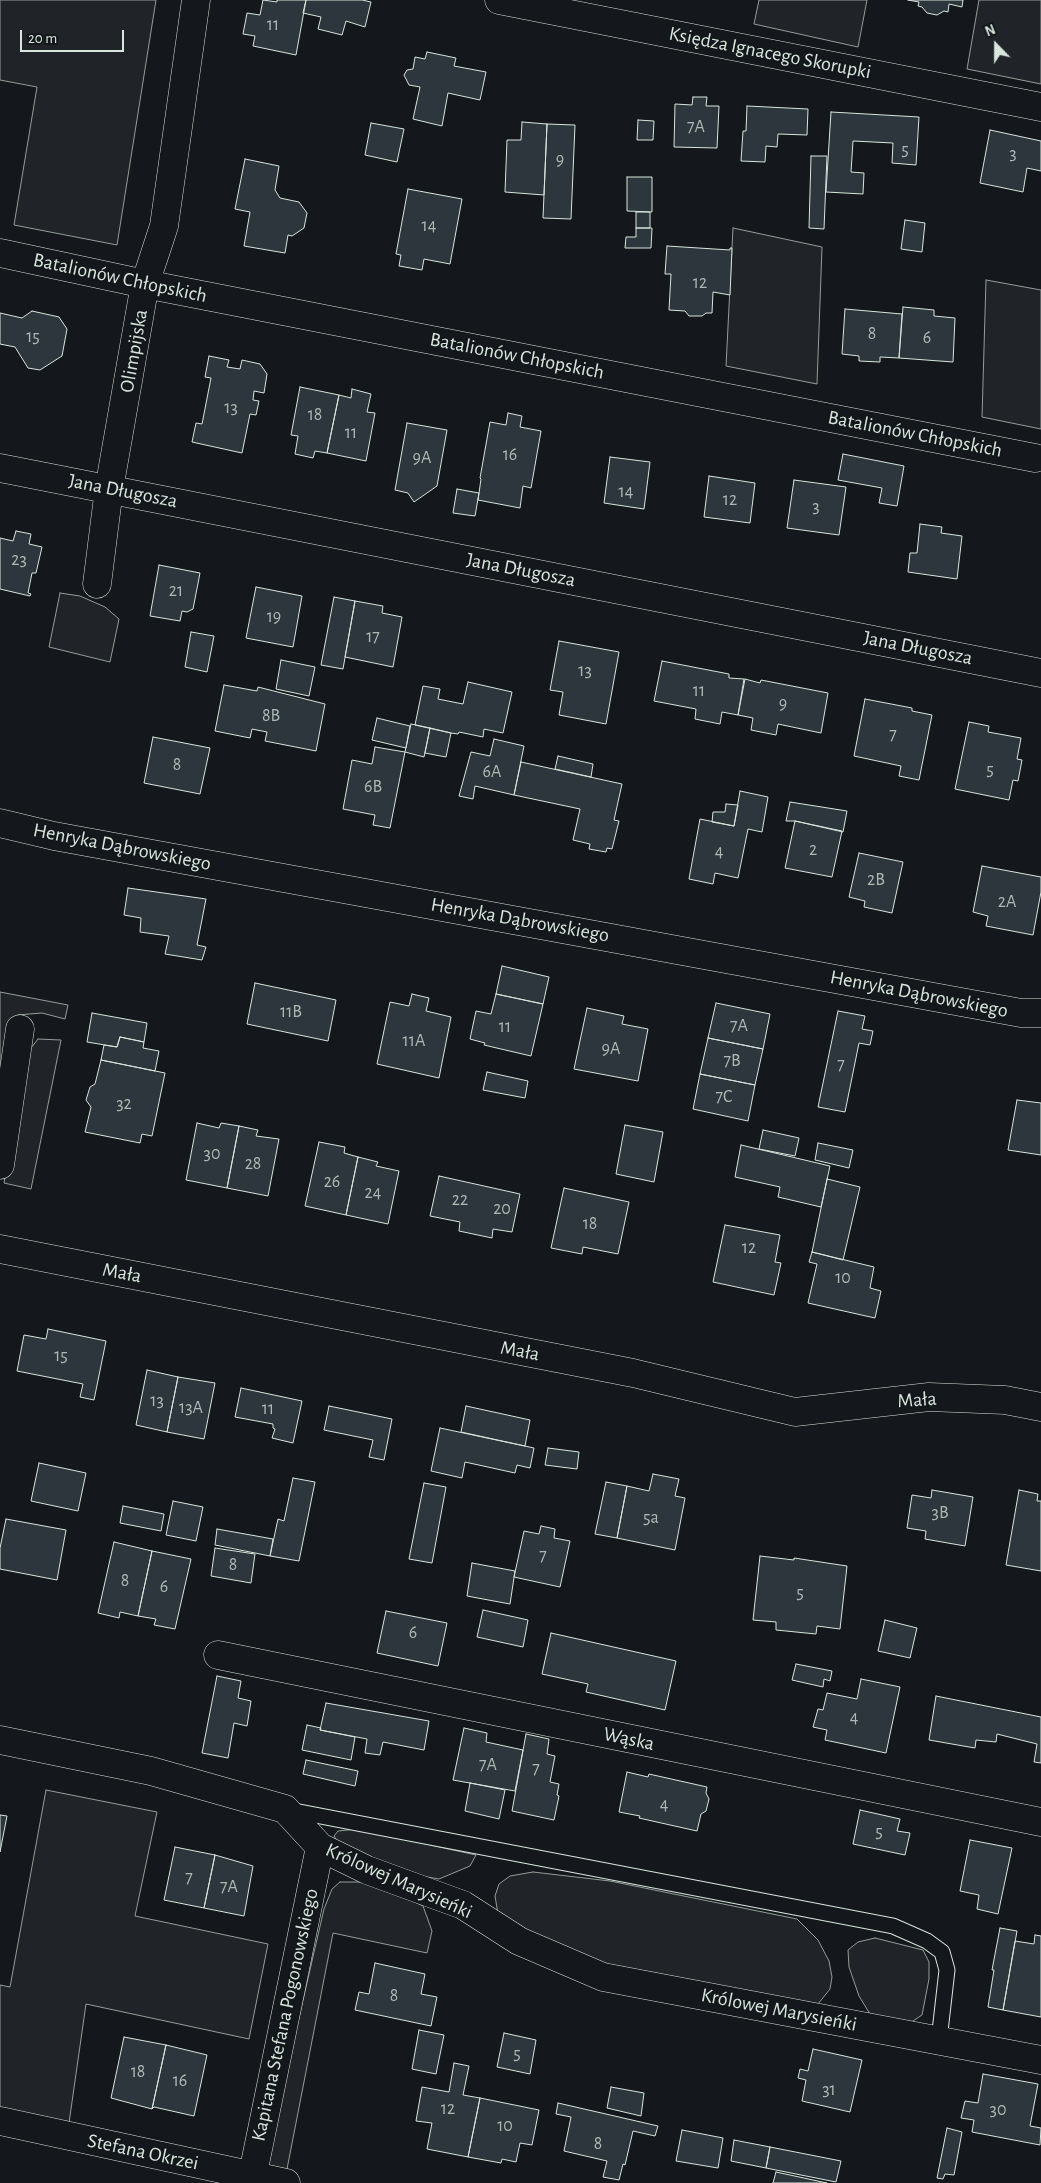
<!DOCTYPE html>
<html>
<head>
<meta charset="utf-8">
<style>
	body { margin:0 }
	#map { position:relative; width:1041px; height:2183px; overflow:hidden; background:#14181c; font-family:"Alegreya Sans",sans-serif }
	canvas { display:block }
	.north { position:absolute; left:971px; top:20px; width:50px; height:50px; -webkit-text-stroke:4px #14181c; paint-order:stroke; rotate:338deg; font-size:14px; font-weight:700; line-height:20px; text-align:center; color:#d8e6dc }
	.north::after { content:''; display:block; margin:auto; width:18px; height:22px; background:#d8e6dc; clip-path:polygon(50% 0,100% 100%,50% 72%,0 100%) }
	.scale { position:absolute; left:20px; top:30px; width:104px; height:22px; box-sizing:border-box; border:2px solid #d8e6dc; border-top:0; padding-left:6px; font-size:15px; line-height:18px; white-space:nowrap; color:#d8e6dc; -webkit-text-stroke:4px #14181c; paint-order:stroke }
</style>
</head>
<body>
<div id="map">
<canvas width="1041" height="2183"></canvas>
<div class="north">N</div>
<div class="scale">20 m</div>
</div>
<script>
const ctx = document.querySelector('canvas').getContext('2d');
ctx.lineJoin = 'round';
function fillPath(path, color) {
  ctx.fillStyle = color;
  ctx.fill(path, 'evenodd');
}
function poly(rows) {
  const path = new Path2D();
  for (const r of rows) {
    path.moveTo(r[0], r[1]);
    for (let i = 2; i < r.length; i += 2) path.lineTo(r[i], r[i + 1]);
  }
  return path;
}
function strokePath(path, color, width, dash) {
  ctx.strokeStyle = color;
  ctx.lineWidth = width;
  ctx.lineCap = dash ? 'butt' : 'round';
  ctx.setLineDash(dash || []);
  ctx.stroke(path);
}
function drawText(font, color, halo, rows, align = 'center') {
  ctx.font = font + ' "Alegreya Sans",sans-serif';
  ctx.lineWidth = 4;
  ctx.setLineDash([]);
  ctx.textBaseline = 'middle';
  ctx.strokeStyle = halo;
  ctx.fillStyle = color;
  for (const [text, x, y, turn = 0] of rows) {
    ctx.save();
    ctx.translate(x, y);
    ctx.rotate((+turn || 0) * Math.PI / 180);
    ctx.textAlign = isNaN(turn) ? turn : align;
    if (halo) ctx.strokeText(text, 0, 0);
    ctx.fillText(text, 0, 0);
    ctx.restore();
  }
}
const green = poly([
	[0,0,156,0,117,245,14,225,37,87,0,80,0,0],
	[759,0,867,0,858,47,754,24,759,0],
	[979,0,1041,0,1041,84,967,69,979,0],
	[733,228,822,247,817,384,726,366,733,228],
	[986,280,1041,290,1041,429,982,417,986,280],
	[60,593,80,596,105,607,119,619,110,662,49,647,60,593],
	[0,992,68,1005,65,1019,42,1013,17,1015,8,1028,0,1083,0,992],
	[38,1039,61,1040,31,1189,4,1183,25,1063,31,1048,38,1039],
	[46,1790,157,1812,135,1916,268,1944,249,2039,86,2004,69,2123,0,2109,0,1985,10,1987,46,1790],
	[357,1829,476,1855,470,1866,439,1879,397,1872,340,1845,334,1836,338,1831,357,1829],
	[533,1872,610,1881,797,1919,818,1940,829,1961,832,1977,830,1989,818,2004,614,1968,551,1945,498,1914,495,1896,499,1884,510,1876,533,1872],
	[340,1882,365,1882,396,1893,423,1906,432,1931,427,1953,333,1933,287,2169,265,2165,324,1909,332,1889,340,1882],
	[875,1938,923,1950,929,1962,929,1979,922,2015,907,2025,873,2019,859,1996,849,1967,848,1950,858,1942,875,1938]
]);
fillPath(green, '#202428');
strokePath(green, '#939e99', 1);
const building = poly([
	[263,0,277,2,277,0,306,0,296,55,253,46,255,36,243,34,247,13,260,15,263,0],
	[306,0,362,0,371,2,365,27,346,21,342,35,318,29,321,17,303,13,306,0],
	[908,0,963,0,962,7,949,4,948,12,944,11,937,15,927,13,922,7,918,6,919,2,908,0],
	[427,52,456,58,454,66,486,72,480,100,448,93,442,126,413,119,420,87,409,85,404,75,407,70,413,69,415,57,425,59,427,52],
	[693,97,707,97,706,106,719,106,717,148,674,147,675,104,692,105,693,97],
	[747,106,808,109,807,135,778,134,777,147,766,146,765,162,741,161,743,131,746,131,747,106],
	[831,112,919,117,916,165,892,163,893,143,853,141,851,172,864,173,863,194,826,192,831,112],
	[638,120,654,121,653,140,637,140,638,120],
	[522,122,547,124,544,195,505,192,507,140,521,140,522,122],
	[371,123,404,129,397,162,365,155,371,123],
	[547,124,575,125,571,219,543,218,547,124],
	[990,130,1041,141,1041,171,1027,168,1023,192,980,183,990,130],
	[811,156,827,156,824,229,809,228,811,156],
	[245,159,279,166,275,190,280,198,299,202,307,213,304,228,292,236,288,235,285,253,244,246,250,212,235,209,245,159],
	[627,177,652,177,652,212,627,211,627,177],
	[408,189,462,199,450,264,424,259,422,270,399,266,401,255,396,254,408,189],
	[636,212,650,212,650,228,636,228,636,212],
	[905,220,925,223,922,252,901,249,905,220],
	[636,228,652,228,651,248,625,248,626,237,636,237,636,228],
	[667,246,730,250,730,248,732,248,730,295,713,292,712,313,706,313,702,316,689,316,685,311,669,310,671,274,665,274,667,246],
	[903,307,934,310,934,316,955,318,953,362,899,358,903,307],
	[845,309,902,314,899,358,880,357,880,362,859,361,859,356,842,354,845,309],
	[32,311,59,317,67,329,62,356,40,370,28,368,15,347,0,344,0,313,22,318,32,311],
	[209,356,229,360,227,367,240,369,242,360,260,364,267,374,264,393,254,391,253,400,259,401,256,415,250,414,242,453,192,442,196,423,202,424,211,378,205,377,209,356],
	[300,387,339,395,327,453,315,451,313,458,295,454,298,436,291,435,300,387],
	[352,389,371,394,367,412,375,413,366,461,327,453,339,395,351,398,352,389],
	[508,413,522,416,520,427,541,431,531,488,523,486,520,508,478,500,481,479,480,478,490,422,506,425,508,413],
	[407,423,447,430,437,486,414,502,408,493,395,490,407,423],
	[843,454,904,466,897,506,879,503,882,488,838,480,843,454],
	[610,457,650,462,644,509,604,503,610,457],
	[709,476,755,483,750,523,704,517,709,476],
	[794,480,846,487,839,535,787,528,794,480],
	[457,489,479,493,475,516,453,513,457,489],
	[920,524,942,527,941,533,962,536,957,579,908,572,910,553,917,553,920,524],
	[16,531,31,534,29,544,42,547,36,573,32,573,28,593,31,594,30,596,0,589,0,538,13,541,16,531],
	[159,565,200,573,193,609,187,612,182,611,180,621,150,616,159,565],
	[256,587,302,596,293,647,246,638,256,587],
	[334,597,355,601,343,669,321,665,334,597],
	[355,601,383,606,382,613,402,617,393,667,345,657,355,601],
	[191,632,214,636,207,672,185,667,191,632],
	[559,641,619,652,606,724,559,715,563,692,550,690,559,641],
	[281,660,315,667,309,696,276,689,281,660],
	[662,661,729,674,729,678,744,679,738,715,722,712,720,724,695,719,696,709,654,701,662,661],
	[745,679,760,683,761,680,828,693,821,733,778,724,776,735,751,730,753,718,738,715,745,679],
	[468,682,512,692,503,733,484,729,483,737,459,732,458,734,451,733,415,725,423,686,440,689,438,699,463,704,468,682],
	[224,685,257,691,258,687,325,704,316,751,265,741,267,732,252,729,250,738,215,731,224,685],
	[865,699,912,708,912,711,932,715,919,780,899,776,901,766,854,756,865,699],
	[377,718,410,726,406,748,372,740,377,718],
	[969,722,989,726,988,732,1021,738,1017,759,1022,760,1018,781,1013,780,1009,800,955,789,969,722],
	[411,724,430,728,424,757,405,752,411,724],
	[430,728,451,733,446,757,425,753,430,728],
	[153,737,210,748,200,794,144,783,153,737],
	[494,739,524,746,514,795,475,786,473,799,459,796,471,752,490,756,494,739],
	[375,747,405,752,390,828,373,825,375,815,343,809,352,760,372,764,375,747],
	[558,756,593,764,591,777,555,769,558,756],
	[521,762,622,784,614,820,619,821,612,849,607,848,606,852,589,849,590,844,573,840,580,809,514,795,521,762],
	[740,791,768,797,762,832,748,829,738,878,715,873,713,884,689,879,700,819,734,826,740,791],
	[790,802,847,811,843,832,795,821,786,821,790,802],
	[726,804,738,805,734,826,712,822,713,812,725,812,726,804],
	[795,821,842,831,832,877,785,868,795,821],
	[859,853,903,862,892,913,864,907,865,901,849,897,859,853],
	[982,866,1041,877,1041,892,1033,935,986,926,988,916,973,912,982,866],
	[128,888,206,899,197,945,206,947,202,960,165,954,169,936,140,932,141,918,124,915,128,888],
	[502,966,549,977,543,1004,496,994,502,966],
	[255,983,336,1000,328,1041,247,1024,255,983],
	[412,994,429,998,426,1011,451,1017,439,1078,377,1064,390,1002,409,1006,412,994],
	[496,994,543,1004,531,1056,484,1045,485,1043,470,1039,476,1011,491,1014,496,994],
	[716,1003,770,1014,763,1049,708,1038,716,1003],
	[587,1008,624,1016,622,1024,648,1029,638,1081,574,1069,587,1008],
	[838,1011,865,1016,862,1029,873,1031,870,1045,859,1043,845,1112,818,1107,838,1011],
	[92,1013,147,1023,144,1042,120,1037,117,1047,87,1042,92,1013],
	[120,1037,144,1042,143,1048,159,1051,155,1071,101,1060,104,1045,117,1047,120,1037],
	[708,1038,763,1049,755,1085,700,1074,708,1038],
	[101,1060,165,1073,152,1136,142,1134,140,1143,85,1132,91,1107,86,1100,90,1087,95,1084,101,1060],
	[487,1072,528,1081,525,1098,483,1090,487,1072],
	[700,1074,755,1085,748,1121,693,1109,700,1074],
	[1017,1100,1041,1103,1041,1155,1008,1150,1017,1100],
	[197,1123,219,1128,221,1123,239,1126,227,1188,186,1180,197,1123],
	[625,1125,663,1132,654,1182,616,1174,625,1125],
	[239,1126,258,1130,256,1136,279,1139,268,1196,227,1188,239,1126],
	[763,1130,799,1138,795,1156,759,1149,763,1130],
	[319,1142,345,1147,344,1153,358,1157,346,1215,305,1206,319,1142],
	[818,1143,853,1150,849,1168,815,1160,818,1143],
	[741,1145,830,1166,821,1207,778,1197,780,1187,735,1177,741,1145],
	[358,1157,378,1162,376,1166,399,1171,388,1224,346,1215,358,1157],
	[439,1176,520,1194,512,1232,493,1229,492,1238,459,1231,460,1222,430,1216,439,1176],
	[827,1179,860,1187,843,1260,812,1252,827,1179],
	[564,1188,629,1202,618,1254,583,1247,582,1254,551,1248,564,1188],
	[725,1225,780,1235,775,1262,781,1263,774,1295,713,1282,725,1225],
	[812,1252,874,1267,870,1288,881,1291,875,1318,808,1303,817,1264,809,1262,812,1252],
	[48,1329,106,1341,94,1400,80,1397,83,1384,17,1371,24,1335,46,1339,48,1329],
	[147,1370,178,1377,167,1432,136,1425,147,1370],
	[178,1377,215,1383,204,1439,167,1432,178,1377],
	[241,1388,302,1401,293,1443,272,1438,275,1429,273,1428,273,1424,235,1417,241,1388],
	[329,1406,392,1419,384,1460,369,1457,373,1440,324,1430,329,1406],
	[466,1406,530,1420,525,1446,461,1432,466,1406],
	[440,1428,534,1448,530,1468,517,1465,515,1473,465,1462,462,1478,431,1471,440,1428],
	[548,1448,579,1452,577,1469,545,1465,548,1448],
	[39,1463,86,1473,78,1511,31,1501,39,1463],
	[653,1474,679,1479,675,1496,685,1498,675,1550,617,1538,627,1486,649,1491,653,1474],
	[293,1478,315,1482,299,1561,270,1556,278,1519,284,1521,293,1478],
	[606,1482,627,1486,617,1538,595,1534,606,1482],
	[424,1483,446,1487,432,1563,409,1559,424,1483],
	[932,1490,973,1497,965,1546,925,1539,926,1531,907,1528,912,1495,931,1498,932,1490],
	[1019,1490,1038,1494,1037,1501,1041,1501,1041,1571,1006,1565,1019,1490],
	[173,1501,203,1507,196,1541,166,1535,173,1501],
	[123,1506,164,1514,161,1531,120,1523,123,1506],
	[6,1519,66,1530,57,1580,0,1569,0,1548,6,1519],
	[541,1526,555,1529,554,1538,570,1541,560,1587,514,1577,524,1531,539,1534,541,1526],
	[217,1529,273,1539,270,1556,215,1545,217,1529],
	[114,1542,152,1551,138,1616,120,1612,119,1618,98,1613,114,1542],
	[215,1548,255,1554,251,1583,211,1576,215,1548],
	[152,1551,191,1559,175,1629,154,1625,156,1619,138,1616,152,1551],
	[760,1556,794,1560,794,1558,847,1566,840,1629,817,1626,816,1634,776,1630,776,1622,753,1620,760,1556],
	[472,1563,515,1571,510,1604,467,1596,472,1563],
	[483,1610,528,1620,523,1647,477,1637,483,1610],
	[386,1611,447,1623,438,1666,377,1653,386,1611],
	[885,1620,917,1628,910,1658,878,1651,885,1620],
	[551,1633,676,1661,665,1710,586,1692,588,1684,542,1674,551,1633],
	[796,1664,832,1671,830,1681,824,1679,823,1687,792,1680,796,1664],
	[217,1676,241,1681,238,1698,251,1701,247,1726,234,1723,228,1758,202,1753,217,1676],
	[861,1679,900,1687,886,1753,825,1740,827,1730,813,1727,818,1709,823,1710,827,1693,857,1699,861,1679],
	[936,1696,1041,1717,1041,1763,1034,1762,1037,1744,997,1734,996,1742,976,1740,975,1748,929,1740,936,1696],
	[326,1703,429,1721,424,1750,383,1742,380,1755,365,1753,367,1739,320,1730,326,1703],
	[307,1725,321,1728,320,1730,355,1737,351,1760,302,1750,307,1725],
	[464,1728,487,1733,486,1742,523,1750,515,1791,453,1780,464,1728],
	[526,1734,549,1739,547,1754,555,1756,550,1782,559,1784,557,1795,559,1796,554,1820,512,1811,526,1734],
	[306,1760,358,1771,355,1786,303,1774,306,1760],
	[627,1772,648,1777,649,1774,707,1787,706,1793,709,1799,706,1811,701,1814,697,1831,639,1818,640,1816,619,1812,627,1772],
	[470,1783,505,1790,499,1819,465,1811,470,1783],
	[860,1810,900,1819,897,1831,910,1833,905,1855,853,1844,860,1810],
	[0,1815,7,1816,0,1852,0,1815],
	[970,1840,1012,1848,998,1914,977,1909,979,1895,960,1891,970,1840],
	[175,1847,215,1855,204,1908,164,1900,175,1847],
	[215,1855,253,1866,244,1916,204,1908,215,1855],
	[1000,1928,1017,1931,1003,2010,988,2007,994,1970,992,1970,1000,1928],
	[1035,1935,1041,1936,1041,2017,1003,2010,1015,1941,1034,1944,1035,1935],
	[375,1963,425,1974,421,1994,437,1997,431,2026,355,2010,359,1992,369,1994,375,1963],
	[419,2030,444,2035,436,2074,412,2069,419,2030],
	[504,2033,536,2040,530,2074,497,2067,504,2033],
	[124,2037,166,2045,152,2109,111,2098,124,2037],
	[166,2045,207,2055,194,2116,154,2107,152,2109,166,2045],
	[813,2049,862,2060,850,2112,802,2101,806,2080,798,2078,800,2069,808,2071,813,2049],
	[454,2063,469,2066,463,2095,480,2098,468,2157,427,2149,432,2123,416,2121,422,2087,449,2092,454,2063],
	[983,2074,1038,2084,1030,2126,1041,2128,1040,2145,972,2132,974,2120,961,2118,965,2101,978,2103,983,2074],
	[611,2087,644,2093,641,2116,607,2108,611,2087],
	[480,2098,539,2110,532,2145,520,2143,516,2162,502,2159,501,2163,468,2157,480,2098],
	[558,2103,658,2126,655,2136,633,2131,625,2165,623,2164,619,2180,603,2177,607,2161,564,2151,571,2117,556,2114,558,2103],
	[947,2128,962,2132,954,2175,945,2174,943,2179,937,2178,947,2128],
	[682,2130,723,2138,718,2168,676,2161,682,2130],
	[734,2140,770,2147,766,2168,731,2161,734,2140],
	[770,2147,841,2161,836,2182,766,2168,770,2147],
	[776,2172,827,2183,773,2183,776,2172]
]);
fillPath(building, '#2c363c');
strokePath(building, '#d8e6dc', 1);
const service = poly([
	[289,1810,893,1926,927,1941,942,1952,947,1970,939,2040]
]);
const minor = poly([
	[499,0,1041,107],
	[0,253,145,284,1035,458],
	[0,468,1041,673],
	[97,584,109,489,145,284,164,226,196,0],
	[0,823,54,836,1021,1013,1041,1013],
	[0,1165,20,1029],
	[0,1249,633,1373,795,1412,929,1397,1005,1400,1041,1407],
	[218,1655,1041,1822],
	[0,1740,151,1771,285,1809,320,1847,367,1870,463,1905,519,1941,603,1977,1041,2060],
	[0,2121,286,2183],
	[251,2183,320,1847]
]);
strokePath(service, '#d8e6dc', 17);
strokePath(minor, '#d8e6dc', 29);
strokePath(service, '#14181c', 15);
strokePath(minor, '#14181c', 28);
drawText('18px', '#adbab4', null, [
	["11",273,25],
	["7A",696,127],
	["5",905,150],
	["3",1013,154],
	["9",560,160],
	["14",429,226],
	["12",700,283],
	["8",872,334],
	["15",33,337],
	["6",927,338],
	["13",231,408],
	["18",315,415],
	["11",351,433],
	["16",510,455],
	["9A",422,458],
	["14",626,492],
	["12",730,500],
	["3",816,507],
	["23",19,560],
	["21",176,591],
	["19",274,617],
	["17",373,637],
	["13",585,671],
	["11",699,691],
	["9",783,704],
	["8B",271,716],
	["7",893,735],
	["8",177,765],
	["5",990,770],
	["6A",492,772],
	["6B",373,787],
	["2",813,850],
	["4",719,852],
	["2B",876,880],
	["2A",1007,902],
	["11B",291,1012],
	["7A",739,1026],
	["11",505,1027],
	["11A",414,1041],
	["9A",611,1049],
	["7B",732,1061],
	["7",841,1065],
	["7C",724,1097],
	["32",124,1104],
	["30",212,1154],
	["28",253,1164],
	["26",332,1182],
	["24",373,1193],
	["22",460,1200],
	["20",502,1209],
	["18",590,1224],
	["12",749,1248],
	["10",843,1278],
	["15",61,1356],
	["13",157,1401],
	["13A",191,1408],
	["11",268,1409],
	["3B",940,1513],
	["5a",651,1518],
	["7",543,1556],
	["8",233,1565],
	["8",125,1581],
	["6",164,1587],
	["5",800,1593],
	["6",413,1633],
	["4",854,1718],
	["7A",488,1765],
	["7",536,1769],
	["4",664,1805],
	["5",879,1832],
	["7",189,1878],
	["7A",229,1887],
	["8",394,1996],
	["5",517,2054],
	["18",138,2072],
	["16",180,2081],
	["31",829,2090],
	["12",448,2109],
	["30",998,2110],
	["10",505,2126],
	["8",598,2144]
]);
drawText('20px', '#d8e6dc', '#14181c', [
	["Księdza Ignacego Skorupki",770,53,11],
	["Batalionów Chłopskich",120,278,12],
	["Olimpijska",134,351,-80],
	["Batalionów Chłopskich",517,356,11],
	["Batalionów Chłopskich",915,434,11],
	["Jana Długosza",123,491,11],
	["Jana Długosza",521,570,11],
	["Jana Długosza",918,648,11],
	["Henryka Dąbrowskiego",122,847,11],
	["Henryka Dąbrowskiego",520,920,10],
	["Henryka Dąbrowskiego",919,994,11],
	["Mała",122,1273,11],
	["Mała",520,1351,11],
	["Mała",917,1400,-4],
	["Wąska",629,1739,12],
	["Królowej Marysieńki",399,1881,24],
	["Królowej Marysieńki",779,2010,11],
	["Kapitana Stefana Pogonowskiego",285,2015,-78],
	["Stefana Okrzei",143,2152,12]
]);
</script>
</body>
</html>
